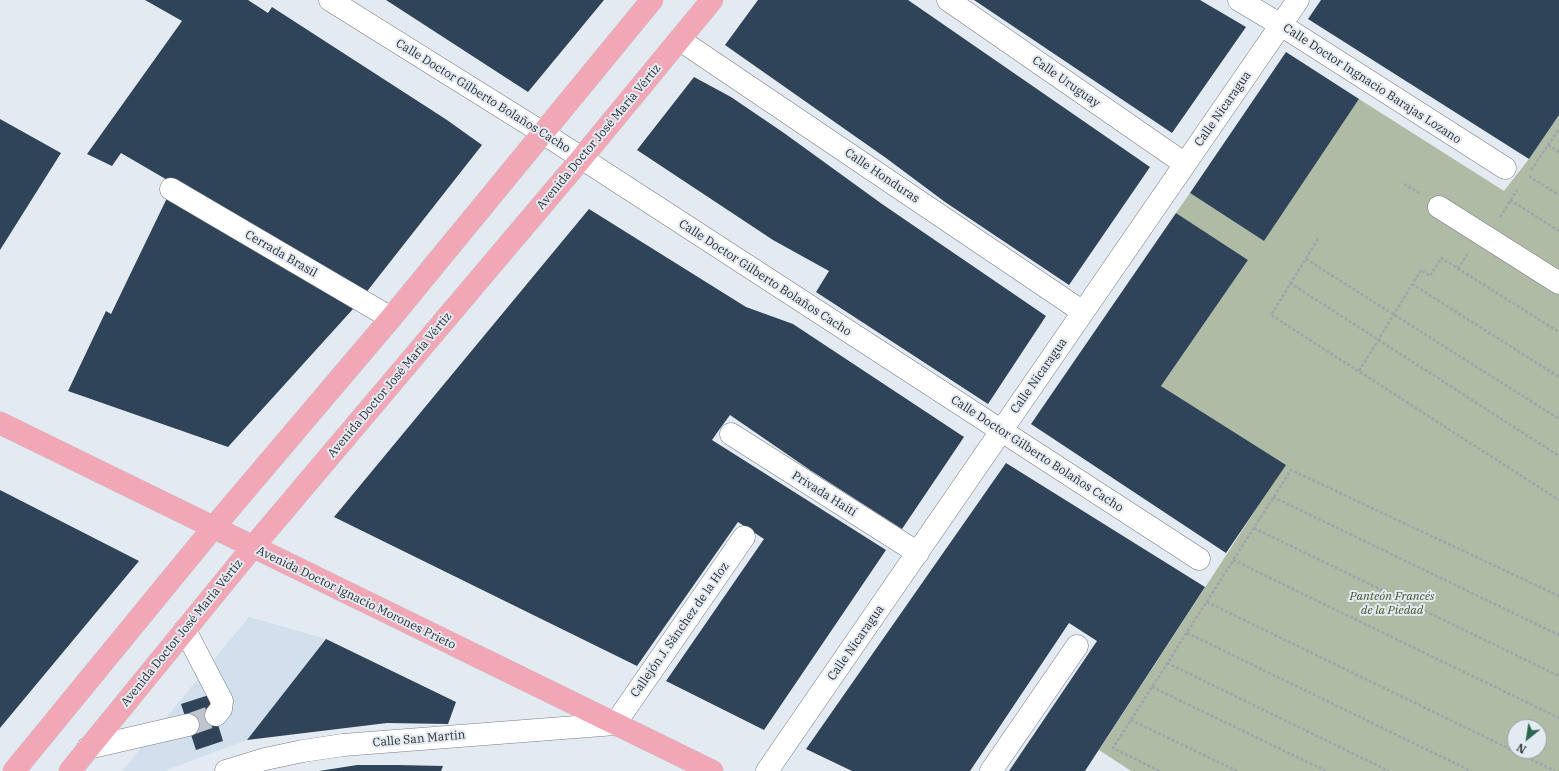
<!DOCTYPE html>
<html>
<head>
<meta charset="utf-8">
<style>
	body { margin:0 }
	#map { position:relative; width:1559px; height:771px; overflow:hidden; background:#e3eaf2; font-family:"IBM Plex Serif",serif }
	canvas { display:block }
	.north { position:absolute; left:1507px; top:719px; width:40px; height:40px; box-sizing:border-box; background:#e3eaf2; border:1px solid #9a9fa5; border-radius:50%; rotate:210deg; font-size:11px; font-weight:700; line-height:16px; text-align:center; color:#2d2f32 }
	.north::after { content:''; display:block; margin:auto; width:14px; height:18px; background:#2b6650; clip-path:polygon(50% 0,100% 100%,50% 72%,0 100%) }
</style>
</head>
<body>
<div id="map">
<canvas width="1559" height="771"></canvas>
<div class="north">N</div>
</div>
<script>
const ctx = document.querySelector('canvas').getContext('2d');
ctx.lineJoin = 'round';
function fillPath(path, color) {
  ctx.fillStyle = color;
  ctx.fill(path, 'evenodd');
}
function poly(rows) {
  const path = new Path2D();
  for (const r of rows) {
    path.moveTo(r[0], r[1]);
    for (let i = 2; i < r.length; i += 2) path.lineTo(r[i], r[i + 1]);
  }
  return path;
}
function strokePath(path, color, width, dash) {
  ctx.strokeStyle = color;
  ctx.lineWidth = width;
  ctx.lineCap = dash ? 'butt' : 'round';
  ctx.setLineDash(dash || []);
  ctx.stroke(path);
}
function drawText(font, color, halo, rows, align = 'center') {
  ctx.font = font + ' "IBM Plex Serif",serif';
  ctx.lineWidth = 4;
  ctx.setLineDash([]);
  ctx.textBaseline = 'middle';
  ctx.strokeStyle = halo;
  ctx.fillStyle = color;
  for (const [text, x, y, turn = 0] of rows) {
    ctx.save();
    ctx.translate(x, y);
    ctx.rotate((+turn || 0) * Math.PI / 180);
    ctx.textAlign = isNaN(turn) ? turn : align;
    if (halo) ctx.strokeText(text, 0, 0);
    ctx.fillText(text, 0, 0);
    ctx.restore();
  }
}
fillPath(poly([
	[249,617,326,639,247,740,164,771,122,771]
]), '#d2dfed');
fillPath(poly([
	[1359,99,1504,191,1529,159,1559,115,1559,771,1131,771,1099,750,1285,465,1161,386,1248,260,1176,213,1190,193,1264,241],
	[1515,727,1539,727,1539,751,1515,751]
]), '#afbba4');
fillPath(poly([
	[145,0,248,0,268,13,272,7,447,120,482,145,361,299,217,209,121,153,112,166,87,154,182,21],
	[386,0,604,0,528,92],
	[758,0,908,0,1150,167,1069,285,945,202,886,158,725,45],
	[974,0,1200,0,1246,27,1172,133],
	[1321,0,1559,0,1559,115,1529,159,1308,19],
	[1286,52,1359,99,1264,241,1190,193],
	[694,77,731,97,784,133,882,204,1046,316,988,404,816,292,829,271,773,240,637,150],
	[0,119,61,153,0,250],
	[167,198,331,292,353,309,228,447,68,391,106,311,111,314],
	[589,209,746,307,793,324,964,437,902,529,810,470,730,415,719,430,712,440,886,550,764,730,666,681,764,539,738,522,637,666,334,517],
	[1176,213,1248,260,1161,386,1286,465,1226,553,1031,424],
	[1006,463,1205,587,1085,771,1009,771,1097,641,1069,623,970,771,852,771,806,749],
	[0,490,139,561,0,728],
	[326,639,456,702,448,724,387,723,247,740],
	[209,695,223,741,196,750,181,704],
	[357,765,397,765,443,766,441,771,319,771]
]), '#2f4459');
strokePath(poly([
	[188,725,216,715]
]), '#bfc5cc', 22, [22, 11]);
const minor = poly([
	[330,0,543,133,1199,559],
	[948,0,1185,164],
	[1239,0,1281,25,1505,168],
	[680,40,1083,312],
	[171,189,391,318],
	[1439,207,1559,283],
	[731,434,918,553],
	[185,630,222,701,221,709,216,715],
	[88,748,188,725],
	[226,771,265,759,303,751,343,745,615,724,744,537],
	[767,771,1298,0],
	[991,771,1077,646]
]);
const major = poly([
	[0,423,712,771],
	[14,771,213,528,391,318,652,0],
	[70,771,252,548,581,159,712,0]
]);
strokePath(minor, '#767d84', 23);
strokePath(major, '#c8c9ca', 23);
strokePath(poly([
	[1548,145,1559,152],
	[1531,170,1559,129],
	[1529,176,1559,195],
	[1404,184,1419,193],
	[1510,200,1559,231],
	[1500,217,1517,190],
	[1318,239,1271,315,1559,500],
	[1306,259,1559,419],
	[1458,269,1467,254],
	[1290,283,1559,456],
	[1412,284,1559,377],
	[1359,371,1421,270,1430,276,1441,258,1559,332],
	[1273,497,1559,635],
	[1254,528,1559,676],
	[1233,560,1559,718],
	[1207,602,1555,771],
	[1187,633,1471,771],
	[1167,663,1389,771],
	[1152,687,1326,771],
	[1131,720,1237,771],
	[1159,771,1113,748,1291,470,1559,596]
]), '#a0a5ab', 2.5, [3, 2]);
strokePath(minor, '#fff', 22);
strokePath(major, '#f2a7b7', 22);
drawText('12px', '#2d2f32', '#e3eaf2', [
	["Calle Uruguay",1066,82,35],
	["Calle Doctor Ingnacio Barajas Lozano",1372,84,33],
	["Calle Doctor Gilberto Bolaños Cacho",483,96,32],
	["Calle Nicaragua",1223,109,-55],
	["Avenida Doctor José María Vértiz",599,137,-50],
	["Calle Honduras",882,176,34],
	["Cerrada Brasil",281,254,30],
	["Calle Doctor Gilberto Bolaños Cacho",765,278,33],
	["Calle Nicaragua",1039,376,-55],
	["Avenida Doctor José María Vértiz",390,385,-50],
	["Calle Doctor Gilberto Bolaños Cacho",1037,454,33],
	["Privada Haití",824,494,32],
	["Avenida Doctor Ignacio Morones Prieto",356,598,26],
	["Callejón J. Sánchez de la Hoz",680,630,-55],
	["Avenida Doctor José María Vértiz",182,633,-51],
	["Calle Nicaragua",856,643,-55],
	["Calle San Martin",419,739,-5]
]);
drawText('italic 12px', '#415728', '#e3eaf2', [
	["Panteón Francés",1392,597],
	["de la Piedad",1392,611]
]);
</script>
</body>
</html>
